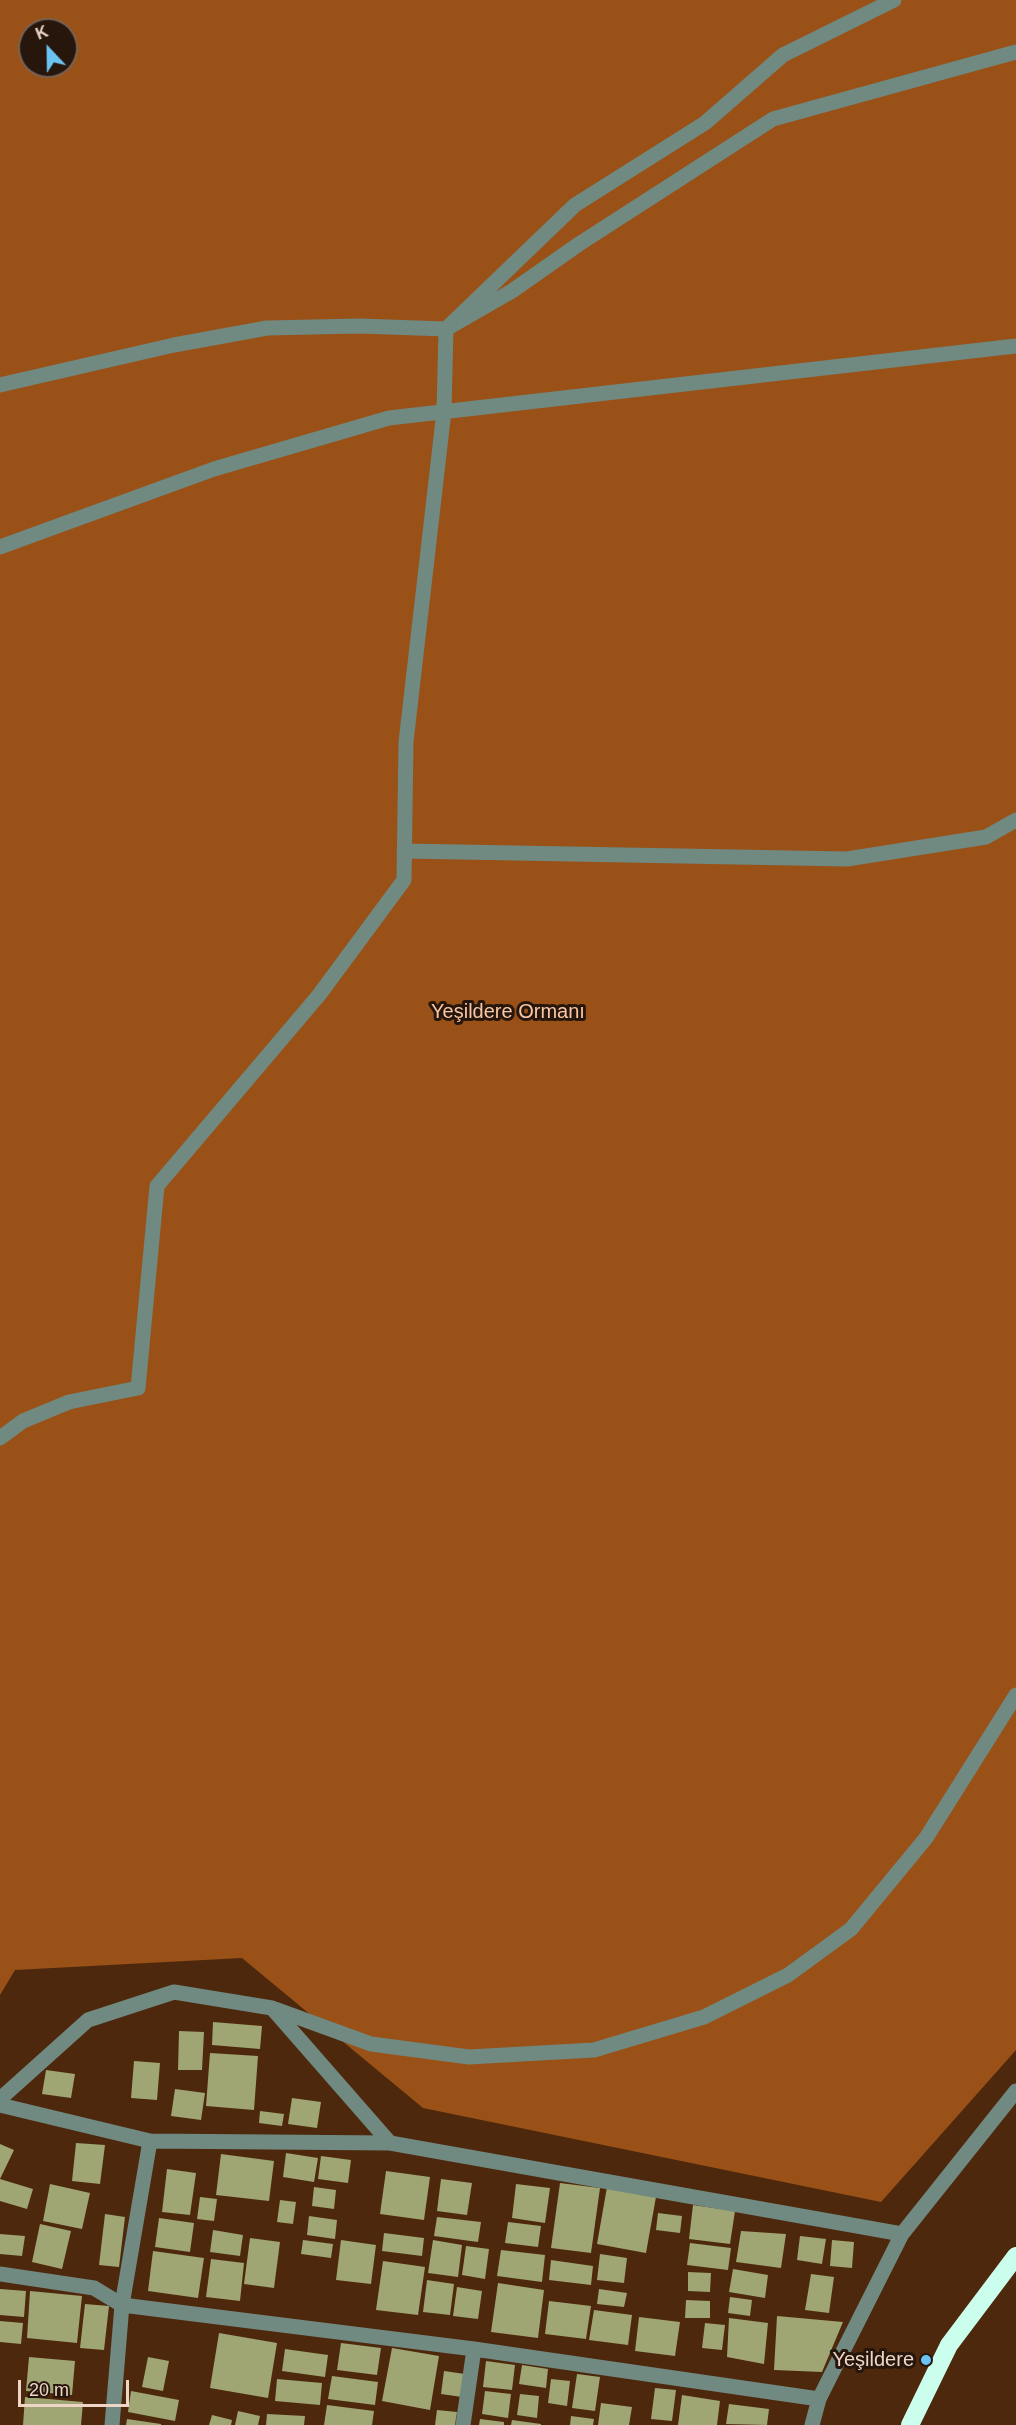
<!DOCTYPE html>
<html>
<head>
<meta charset="utf-8">
<style>
	body { margin:0 }
	#map { position:relative; width:1016px; height:2425px; overflow:hidden; background:#4d280c; font-family:Arial,sans-serif }
	canvas { display:block }
	.north { position:absolute; left:18px; top:18px; width:60px; height:60px; box-sizing:border-box; background:#27160b; border:2px solid #776256; border-radius:50%; rotate:338deg; font-size:16px; font-weight:700; line-height:24px; text-align:center; color:#eed5c6 }
	.north::after { content:''; display:block; margin:auto; width:21px; height:27px; background:#6bc3f2; clip-path:polygon(50% 0,100% 100%,50% 72%,0 100%) }
	.scale { position:absolute; left:18px; top:2380px; width:111px; height:27px; box-sizing:border-box; border:3px solid #eed5c6; border-top:0; padding-left:8px; font-size:18px; line-height:21px; white-space:nowrap; color:#eed5c6; -webkit-text-stroke:4px #27160b; paint-order:stroke }
</style>
</head>
<body>
<div id="map">
<canvas width="1016" height="2425"></canvas>
<div class="north">K</div>
<div class="scale">20 m</div>
</div>
<script>
const ctx = document.querySelector('canvas').getContext('2d');
ctx.lineJoin = 'round';
function fillPath(path, color) {
  ctx.fillStyle = color;
  ctx.fill(path, 'evenodd');
}
function poly(rows) {
  const path = new Path2D();
  for (const r of rows) {
    path.moveTo(r[0], r[1]);
    for (let i = 2; i < r.length; i += 2) path.lineTo(r[i], r[i + 1]);
  }
  return path;
}
function strokePath(path, color, width, dash) {
  ctx.strokeStyle = color;
  ctx.lineWidth = width;
  ctx.lineCap = dash ? 'butt' : 'round';
  ctx.setLineDash(dash || []);
  ctx.stroke(path);
}
function drawText(font, color, halo, rows, align = 'center') {
  ctx.font = font + ' Arial,sans-serif';
  ctx.lineWidth = 6;
  ctx.setLineDash([]);
  ctx.textBaseline = 'middle';
  ctx.strokeStyle = halo;
  ctx.fillStyle = color;
  for (const [text, x, y, turn = 0] of rows) {
    ctx.save();
    ctx.translate(x, y);
    ctx.rotate((+turn || 0) * Math.PI / 180);
    ctx.textAlign = isNaN(turn) ? turn : align;
    if (halo) ctx.strokeText(text, 0, 0);
    ctx.fillText(text, 0, 0);
    ctx.restore();
  }
}
fillPath(poly([
	[0,0,1016,0,1016,2050,881,2202,423,2108,242,1958,15,1970,0,1995],
	[30,30,66,30,66,66,30,66]
]), '#995117');
fillPath(poly([
	[213,2022,262,2026,260,2049,212,2045],
	[179,2031,204,2032,202,2070,178,2070],
	[210,2053,258,2056,254,2110,206,2106],
	[134,2061,160,2063,157,2100,131,2098],
	[46,2070,75,2074,71,2098,42,2094],
	[175,2089,205,2093,201,2120,171,2116],
	[292,2098,321,2102,317,2128,288,2124],
	[260,2111,284,2114,282,2126,259,2123],
	[76,2143,105,2145,100,2184,72,2181],
	[0,2144,14,2150,0,2179,33,2189,27,2209,0,2201],
	[286,2153,318,2158,314,2182,283,2177],
	[221,2154,274,2161,269,2201,216,2195],
	[321,2156,351,2160,348,2183,318,2179],
	[167,2169,196,2173,190,2215,162,2212],
	[386,2171,430,2177,424,2220,380,2214],
	[441,2179,472,2183,467,2215,437,2211],
	[560,2183,600,2188,591,2253,551,2248],
	[50,2184,90,2193,82,2229,43,2221],
	[516,2184,550,2188,545,2223,512,2218],
	[314,2187,336,2190,334,2209,312,2206],
	[607,2187,656,2197,646,2253,597,2244],
	[200,2197,217,2199,214,2221,197,2219],
	[280,2200,296,2202,293,2224,277,2222],
	[693,2205,735,2211,730,2244,689,2239],
	[658,2213,682,2216,680,2233,656,2230],
	[105,2214,125,2217,119,2267,99,2265],
	[309,2216,337,2220,335,2239,307,2235],
	[437,2217,481,2222,478,2242,434,2236],
	[159,2218,194,2223,190,2252,155,2247],
	[508,2222,541,2226,538,2247,505,2243],
	[40,2224,71,2231,62,2269,32,2262],
	[213,2230,243,2235,240,2256,210,2252],
	[741,2231,786,2234,781,2268,736,2262],
	[384,2233,424,2238,422,2256,382,2251],
	[0,2234,25,2236,22,2256,0,2254],
	[800,2236,826,2239,822,2264,797,2260],
	[250,2238,280,2242,274,2288,244,2284],
	[303,2240,333,2244,331,2258,301,2254],
	[341,2240,376,2245,371,2284,336,2280],
	[433,2240,462,2245,458,2277,428,2273],
	[832,2240,854,2242,852,2268,830,2266],
	[690,2243,731,2248,728,2270,687,2265],
	[466,2246,489,2249,485,2279,462,2275],
	[501,2250,545,2255,542,2282,497,2276],
	[153,2251,204,2258,198,2298,148,2291],
	[600,2254,627,2258,624,2283,597,2280],
	[211,2259,244,2263,240,2301,206,2297],
	[551,2260,593,2266,591,2285,549,2280],
	[383,2261,425,2267,418,2315,376,2310],
	[733,2269,768,2275,765,2298,729,2292],
	[688,2272,711,2273,710,2292,688,2291],
	[811,2274,834,2277,829,2313,805,2310],
	[427,2280,454,2284,450,2315,423,2312],
	[498,2283,544,2290,538,2338,491,2332],
	[457,2287,482,2291,478,2319,453,2316],
	[0,2289,26,2291,24,2317,0,2315],
	[599,2289,627,2293,624,2307,597,2304],
	[30,2291,82,2296,77,2343,27,2338],
	[730,2297,752,2300,750,2316,728,2313],
	[686,2300,710,2301,710,2318,685,2318],
	[549,2301,591,2306,586,2339,545,2334],
	[85,2304,109,2306,104,2350,80,2348],
	[594,2310,632,2315,628,2345,589,2340],
	[777,2316,843,2322,822,2372,774,2370],
	[639,2317,680,2322,675,2356,635,2351],
	[729,2318,768,2323,764,2364,727,2357],
	[0,2321,23,2323,21,2344,0,2342],
	[705,2323,725,2325,722,2350,702,2348],
	[219,2333,277,2343,268,2398,210,2388],
	[341,2343,381,2348,377,2375,337,2370],
	[392,2348,439,2356,430,2410,382,2401],
	[285,2349,328,2355,325,2377,282,2371],
	[29,2357,75,2361,72,2395,26,2391],
	[148,2357,169,2361,163,2391,142,2387],
	[486,2361,515,2365,512,2390,483,2387],
	[522,2365,548,2369,546,2388,519,2384],
	[444,2371,465,2374,462,2397,441,2394],
	[577,2374,600,2377,595,2411,572,2408],
	[332,2376,378,2382,375,2405,328,2399],
	[277,2379,322,2383,320,2405,275,2401],
	[551,2379,570,2381,567,2406,548,2403],
	[655,2388,676,2390,672,2421,651,2419],
	[131,2391,179,2400,175,2421,128,2412],
	[485,2391,511,2394,508,2418,482,2414],
	[520,2394,539,2396,537,2418,517,2415],
	[682,2395,720,2401,717,2425,678,2425],
	[25,2397,83,2402,81,2425,23,2425],
	[601,2403,632,2407,629,2425,598,2425],
	[729,2404,769,2409,767,2425,726,2424],
	[327,2405,374,2411,372,2425,324,2425],
	[437,2410,457,2412,455,2425,435,2425],
	[238,2411,260,2416,258,2425,235,2425],
	[267,2414,305,2416,304,2425,266,2425],
	[212,2415,232,2420,231,2425,209,2425],
	[571,2416,594,2419,593,2425,570,2425],
	[127,2419,161,2424,161,2425,126,2425],
	[480,2419,504,2422,504,2425,479,2425],
	[512,2420,541,2424,541,2425,511,2425]
]), '#9fa573');
strokePath(poly([
	[0,385,174,345,267,328,359,326,446,329,512,291,579,244,773,119,1016,52],
	[0,547,214,469,389,418,1016,346],
	[404,851,847,859,986,837,1016,820],
	[0,1438,23,1421,69,1402,138,1388,157,1186,319,995,404,880,406,742,444,411,446,329,575,205,705,123,783,55,894,0],
	[275,2009,371,2044,469,2057,594,2050,704,2017,788,1975,851,1929,926,1838,1016,1695],
	[0,2099,88,2020,174,1992,272,2008,390,2143,902,2234,819,2399,812,2425],
	[0,2105,150,2141,390,2143],
	[902,2234,1016,2091],
	[0,2274,94,2288,122,2305,474,2349,819,2399],
	[112,2425,122,2305,150,2141],
	[463,2425,474,2349]
]), '#708981', 15);
strokePath(poly([
	[910,2425,949,2345,1016,2256]
]), '#ccfeee', 18);
for (const [x, y, r, color] of [
	[926,2360,6,"#6bc3f2"]
]) {
  const dot = new Path2D();
  dot.arc(x, y, r, 0, 2 * Math.PI);
  ctx.fillStyle = color;
  ctx.fill(dot);
  strokePath(dot, '#27160b', 2);
}
drawText('20px', '#f7c6a6', '#27160b', [
	["Yeşildere Ormanı",508,1012]
]);
drawText('20px', '#eed5c6', '#27160b', [
	["Yeşildere",914,2360]
], 'right');
</script>
</body>
</html>
